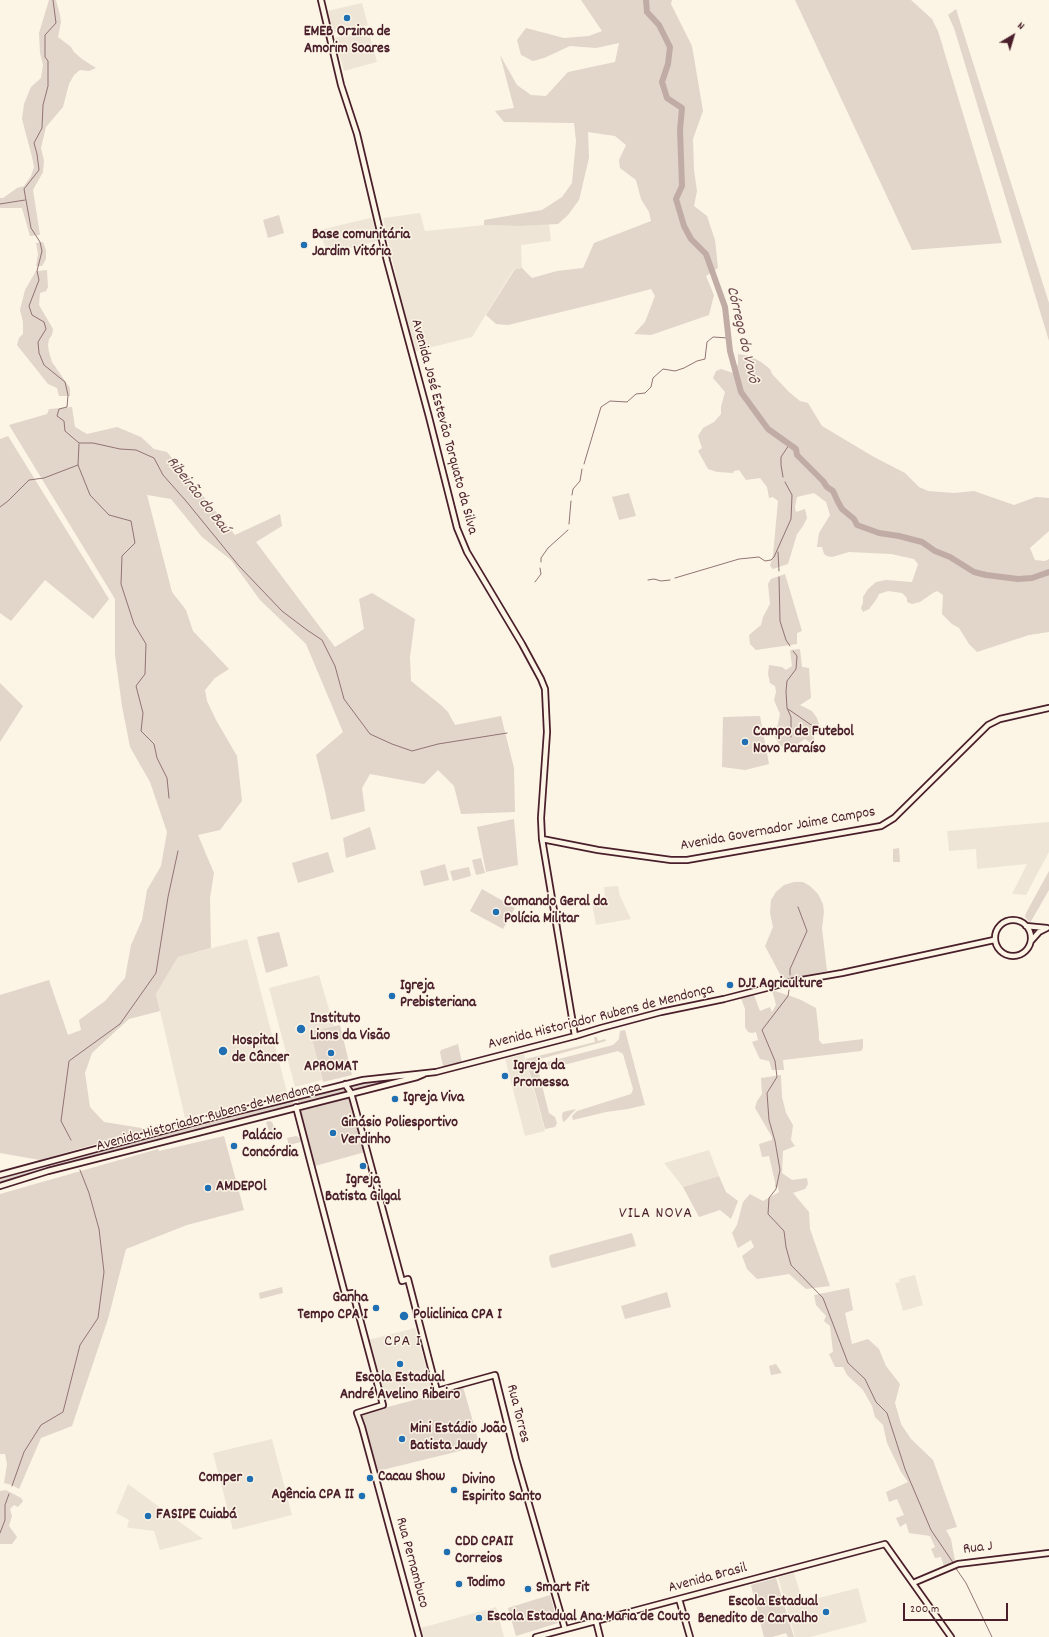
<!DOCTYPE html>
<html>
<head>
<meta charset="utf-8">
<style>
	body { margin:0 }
	#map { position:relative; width:1049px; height:1637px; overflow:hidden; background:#fcf5e5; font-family:Dekko,sans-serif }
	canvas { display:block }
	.north { position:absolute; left:993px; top:16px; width:40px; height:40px; -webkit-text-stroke:3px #fcf5e5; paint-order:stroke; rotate:38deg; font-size:11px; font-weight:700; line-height:16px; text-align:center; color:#4a1f2b }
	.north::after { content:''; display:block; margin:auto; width:14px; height:18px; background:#4a1f2b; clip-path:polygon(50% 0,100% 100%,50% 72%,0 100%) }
	.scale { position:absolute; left:903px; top:1603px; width:105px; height:18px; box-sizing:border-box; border:2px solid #4a1f2b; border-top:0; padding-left:5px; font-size:12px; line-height:14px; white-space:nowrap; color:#4a1f2b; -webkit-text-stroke:3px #fcf5e5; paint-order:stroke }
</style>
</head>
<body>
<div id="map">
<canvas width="1049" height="1637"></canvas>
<div class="north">N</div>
<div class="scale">200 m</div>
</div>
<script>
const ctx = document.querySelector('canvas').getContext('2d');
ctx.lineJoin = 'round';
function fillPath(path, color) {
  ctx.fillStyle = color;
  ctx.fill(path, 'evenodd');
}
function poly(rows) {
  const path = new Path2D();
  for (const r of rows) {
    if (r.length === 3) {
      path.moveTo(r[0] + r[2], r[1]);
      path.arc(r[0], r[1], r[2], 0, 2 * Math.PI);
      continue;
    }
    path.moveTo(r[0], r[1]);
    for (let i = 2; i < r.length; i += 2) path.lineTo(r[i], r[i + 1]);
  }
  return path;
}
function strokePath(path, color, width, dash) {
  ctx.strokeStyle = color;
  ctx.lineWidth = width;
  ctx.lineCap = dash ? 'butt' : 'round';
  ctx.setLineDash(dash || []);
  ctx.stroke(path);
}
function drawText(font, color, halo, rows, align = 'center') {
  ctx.font = font + ' Dekko,sans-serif';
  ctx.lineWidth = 3;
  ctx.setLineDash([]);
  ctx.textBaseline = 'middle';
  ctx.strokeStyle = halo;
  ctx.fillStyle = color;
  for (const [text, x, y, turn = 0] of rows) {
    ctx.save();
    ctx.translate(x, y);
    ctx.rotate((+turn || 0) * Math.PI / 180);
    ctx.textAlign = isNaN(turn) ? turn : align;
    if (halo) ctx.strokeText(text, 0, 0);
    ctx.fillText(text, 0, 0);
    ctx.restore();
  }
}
fillPath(poly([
	[362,3,368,25,333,33,327,11],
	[368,29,377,62,344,71,335,38],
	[420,213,425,231,484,225,520,226,549,224,551,241,521,245,522,268,514,269,472,337,413,352,383,218],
	[370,218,372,219,378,241,327,254,320,230],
	[1049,822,1049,852,1026,895,1012,894,1027,864,977,869,976,849,949,851,947,831],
	[618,886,620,896,631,919,596,925,592,903,605,900,604,887],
	[247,939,287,1092,185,1118,156,994,178,957],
	[319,975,334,1026,310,1031,322,1080,295,1087,269,988],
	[524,1054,545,1131,525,1136,505,1059],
	[709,1150,719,1176,683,1187,664,1163],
	[915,1275,923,1305,903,1311,895,1283,900,1282,899,1279],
	[415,1328,432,1388,385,1401,368,1340],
	[272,1439,292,1515,233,1530,213,1453],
	[128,1484,203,1539,160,1550,154,1531,130,1528,127,1527,129,1520,116,1513],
	[794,1573,803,1602,858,1588,867,1622,810,1637,795,1637,778,1577],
	[496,1607,504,1637,423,1637,421,1628]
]), '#eee5d7');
fillPath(poly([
	[49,0,56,0,60,15,61,22,58,37,71,47,74,52,82,59,96,68,89,71,80,70,74,75,69,84,63,107,46,127,41,148,44,161,43,172,33,190,40,235,30,236,22,208,0,208,0,198,3,198,17,188,24,186,31,176,34,167,32,157,22,119,24,104,31,87,41,78,43,65,40,53,39,33],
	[581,0,672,0,671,4,692,46,703,111,693,139,694,170,697,191,694,206,707,216,715,240,718,268,706,276,714,295,709,315,651,335,634,334,645,322,655,296,651,289,602,302,508,325,496,324,486,315,515,269,522,268,532,278,557,271,583,268,594,243,651,221,649,212,641,199,636,180,620,168,619,160,626,145,615,136,588,132,589,158,579,200,568,215,558,224,520,226,484,225,484,220,542,210,562,197,572,183,576,141,574,123,504,122,495,111,514,108,500,55,517,85,531,95,546,96,568,72,615,62,619,43,596,48,570,46,544,58,533,61,521,55,517,40,526,28,564,38,589,36,602,31],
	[795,0,911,0,932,19,938,31,1002,243,912,250],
	[956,9,1049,303,1049,341,954,28,948,15],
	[279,215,284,233,268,238,263,220],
	[43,242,46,250,46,259,42,266,36,266,38,254,36,243],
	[47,270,48,287,46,291,40,293,39,305,53,329,52,335,49,339,48,345,49,352,52,362,70,388,70,396,59,396,57,388,48,384,17,345,19,338,23,334,23,322,20,310,25,290,36,271],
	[738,354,750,356,761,362,770,369,772,374,789,392,800,401,808,403,822,426,874,457,905,473,919,487,928,491,954,493,974,491,1014,505,1036,497,1049,498,1049,531,1030,548,1035,560,1045,561,1049,559,1049,632,1029,635,977,652,969,644,959,628,952,624,942,614,943,595,937,591,933,593,920,602,912,604,907,602,907,598,902,593,888,591,879,594,876,600,869,609,863,612,861,608,863,603,863,597,868,589,876,582,886,580,912,582,918,564,914,559,891,554,849,552,832,557,827,556,824,554,822,547,817,547,819,533,830,515,826,502,814,493,797,497,795,507,796,512,805,509,807,518,803,526,797,534,788,564,773,569,770,566,773,555,778,501,773,497,769,498,767,487,760,478,746,480,739,470,734,471,733,473,717,472,708,469,698,451,702,448,698,436,703,428,714,422,721,414,721,407,725,392,713,378,716,371,721,369,733,373,738,364],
	[72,407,75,427,87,434,117,427,141,437,154,449,167,452,235,535,280,514,282,526,256,542,335,647,364,629,359,599,372,593,415,619,410,657,411,681,442,706,448,712,455,725,501,716,514,768,515,812,461,814,454,786,438,770,424,784,370,774,362,788,365,811,331,820,325,791,316,755,343,732,306,644,260,600,231,560,202,537,171,499,147,495,172,592,186,610,193,631,229,669,215,678,205,690,207,701,216,720,237,756,242,801,220,830,198,835,214,873,210,898,211,948,178,957,156,994,160,1011,129,1019,92,1053,85,1073,90,1107,104,1122,148,1129,40,1160,0,1153,0,995,49,980,68,1035,81,1030,79,1020,105,1001,125,978,131,945,142,920,147,890,161,866,167,832,150,782,130,747,122,706,115,655,115,599,9,425,47,414,49,409],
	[8,436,109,599,93,619,45,580,11,621,0,613,0,439],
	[629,493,636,516,619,520,612,497],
	[785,574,802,631,797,633,797,644,756,650,750,644,749,635,761,625,763,617,770,604,768,584,771,579],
	[800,649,802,667,809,668,811,698,800,705,812,711,817,718,822,733,813,735,815,742,812,744,805,739,799,743,796,749,787,751,779,744,775,737,780,714,774,700,776,692,775,686,770,683,768,674,769,665,782,667,786,670,792,666,790,650],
	[0,683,23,706,0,742],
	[760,716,769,764,745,770,722,767,723,717],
	[514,819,518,865,486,872,477,827],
	[370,827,376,849,346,858,343,838],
	[899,848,900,862,893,862,893,849],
	[328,852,334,872,298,883,292,863],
	[481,858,485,873,476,875,472,860],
	[445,864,449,880,424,886,420,871],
	[469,867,471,876,453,881,450,871],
	[1049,871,1049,890,1030,923,1025,917,1026,913],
	[794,882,803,882,810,886,818,894,823,904,824,912,822,928,827,971,783,980,765,946,773,927,770,913,771,900,776,892,784,885],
	[482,889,515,908,503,929,470,911],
	[279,932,288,966,266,973,257,937],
	[772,990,799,999,816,1008,819,1034,819,1040,822,1044,863,1039,863,1048,861,1051,783,1060,784,1070,772,1070,769,1061,760,1059,757,1053,752,1042,758,1040,756,1032,752,1033,748,1032,745,1027,745,1009,741,998,754,995,760,1011,770,1007,772,1012,776,1005],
	[340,1025,352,1075,323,1082,310,1031],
	[625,1030,645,1105,628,1109,606,1112,573,1120,572,1116,577,1111,631,1094,633,1089,623,1054,618,1051,548,1069,545,1068,544,1064,547,1062,613,1045,619,1039,620,1031],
	[594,1037,597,1037,598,1041,605,1039,606,1041,540,1059,537,1061,537,1066,549,1113,555,1117,557,1123,555,1127,545,1129,526,1059,595,1042],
	[458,1044,462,1063,447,1067,443,1066,440,1052,441,1050],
	[781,1075,782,1097,786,1113,793,1125,791,1140,795,1146,783,1151,782,1173,792,1180,807,1178,808,1184,805,1189,793,1193,809,1212,810,1229,830,1286,806,1289,789,1274,757,1279,747,1269,742,1256,754,1247,751,1240,738,1248,732,1233,737,1225,743,1202,750,1194,763,1201,779,1192,778,1187,775,1187,775,1182,769,1156,762,1157,759,1144,772,1140,772,1137,755,1108,757,1101,762,1094,761,1078],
	[399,1078,352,1091,350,1086,366,1083],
	[343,1088,347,1092,298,1105,298,1100],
	[350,1097,365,1152,315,1166,300,1111],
	[293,1101,293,1106,0,1182,0,1178],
	[576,1109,565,1121,563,1122,562,1116,563,1112],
	[269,1121,272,1122,276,1133,270,1134,266,1122],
	[224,1136,244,1210,187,1225,126,1249,108,1319,72,1426,41,1438,19,1489,12,1485,4,1483,7,1464,5,1454,0,1454,0,1194,158,1149,159,1151],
	[296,1136,300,1138,301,1142,289,1145,287,1138],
	[719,1176,726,1192,738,1201,731,1219,720,1210,699,1217,683,1187],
	[632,1233,636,1246,553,1268,551,1267,549,1258,550,1255],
	[282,1287,283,1293,260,1299,259,1293],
	[849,1288,853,1310,845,1313,852,1344,868,1339,879,1349,886,1366,900,1384,895,1403,901,1424,911,1439,933,1460,957,1527,946,1530,951,1539,955,1561,944,1566,941,1557,935,1558,931,1549,935,1547,930,1536,909,1533,906,1523,900,1527,896,1518,904,1515,897,1499,889,1502,886,1492,908,1482,901,1472,887,1443,883,1425,875,1417,872,1406,863,1390,847,1375,843,1367,835,1367,829,1354,833,1352,830,1326,824,1321,826,1316,816,1305,814,1295],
	[667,1292,671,1307,625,1319,621,1306],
	[776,1364,782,1373,771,1375,769,1366],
	[463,1387,480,1446,378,1471,361,1415,384,1408],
	[6,1490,21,1498,23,1501,18,1507,14,1505,10,1509,12,1516,9,1526,17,1537,12,1544,0,1544,0,1491],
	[776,1578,794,1637,788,1637,786,1633,772,1637,764,1637,751,1585],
	[550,1595,558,1623,516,1636,508,1608]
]), '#e2d5ca');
strokePath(poly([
	[53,0,56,23,45,35,45,57,48,61,48,86,43,105,42,128,34,143,37,154,39,170,24,189,31,228,40,242,42,251,37,271,39,280,29,306,32,315,44,322,46,329,38,342,39,353,44,365,65,382,68,395,67,407,59,409,57,416,64,421,65,431,79,443,93,443,120,449,136,450,154,458,163,475,186,501,239,566,282,611,307,630,322,640,335,666,344,699,370,734,392,744,412,751,438,744,507,733],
	[0,204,25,200],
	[79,444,78,465,90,495,109,515,131,521,135,543,122,556,121,584,134,624,146,644,145,674,136,686,143,713,141,731,154,744,157,758,167,778,169,798],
	[584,464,601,407,610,401,627,402,636,394,645,393,651,387,653,378,663,369,675,371,684,368,697,361,705,359,707,342,713,337,728,338],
	[783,477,781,465,781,457,789,445],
	[572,495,573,489,580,481,582,469],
	[0,507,8,501,29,480,44,478,78,465],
	[569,524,571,501],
	[778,552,779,571],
	[541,562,541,558,548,548,568,530],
	[779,577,780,621,786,640,790,646],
	[675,578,739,559,759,557,765,561,771,560,774,557,791,519,792,495,785,482],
	[648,580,654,579,661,581,670,580],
	[535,582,541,574,540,568],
	[788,709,817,729],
	[791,737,791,717,787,708,786,691,787,681,796,669,797,656,793,651],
	[790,975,790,969,807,931,798,907],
	[789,990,788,996,762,1030,775,1061,777,1077,767,1093,769,1120,775,1141,780,1170,776,1189,769,1198,768,1214,784,1231,786,1247,791,1265,823,1298,848,1363,865,1379,876,1402,887,1413,905,1469,931,1530,954,1564],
	[71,1140,61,1121,69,1061,120,1024,156,973,168,897,178,851],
	[12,1486,24,1452,41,1425,63,1412,80,1345,98,1318,104,1272,99,1229,89,1193,80,1170],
	[0,1533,5,1520,5,1505,9,1494],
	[955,1567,966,1583,992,1637]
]), '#917474', 1);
strokePath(poly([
	[646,0,647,12,659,25,670,47,668,64,662,82,667,98,682,108,680,130,682,186,676,199,684,226,691,239,706,254,725,307,730,351,741,392,768,429,796,449,797,455,823,481,827,487,833,491,838,502,842,509,854,519,857,525,879,533,899,536,922,542,935,551,950,557,974,572,986,575,1018,579,1032,578,1049,572]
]), '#c0aca5', 6);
const secondary = poly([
	[321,0,341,85,357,134,387,261,429,417,457,528,467,552,522,644,541,679,545,689,547,732,541,818,542,839,575,1036],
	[542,839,598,850,671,860,687,860,881,826,894,818,988,725,1000,719,1049,708],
	[1013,938,18],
	[1026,926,1047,928,1039,932,1031,941],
	[345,1084,351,1093,363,1136,402,1281,408,1279,437,1391,495,1375,516,1459,565,1629],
	[296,1107,345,1294,353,1293,383,1405,357,1413,362,1427,419,1637],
	[0,1175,211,1118,363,1080,436,1072,575,1036,601,1028,661,1012,724,999,790,982,842,973,994,940],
	[0,1186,48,1171,417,1077,424,1074],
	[913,1583,958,1564,1049,1553],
	[679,1599,690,1637],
	[596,1621,600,1637],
	[536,1637,885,1544,951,1637]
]);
strokePath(secondary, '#4a1f2b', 8);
strokePath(secondary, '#fcf5e5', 4.5);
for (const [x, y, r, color] of [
	[347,18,4,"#1f6fb2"],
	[304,245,4,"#1f6fb2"],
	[745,742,4,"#1f6fb2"],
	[496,912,4,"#1f6fb2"],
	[730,985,4,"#1f6fb2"],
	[392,996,4,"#1f6fb2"],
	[301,1029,5,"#1f6fb2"],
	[223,1051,5,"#1f6fb2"],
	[331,1053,4,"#1f6fb2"],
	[505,1076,4,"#1f6fb2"],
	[395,1099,4,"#1f6fb2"],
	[333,1133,4,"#1f6fb2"],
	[234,1146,4,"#1f6fb2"],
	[363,1166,4,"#1f6fb2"],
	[208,1188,4,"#1f6fb2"],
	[376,1308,4,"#1f6fb2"],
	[404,1316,5,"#1f6fb2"],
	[400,1364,4,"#1f6fb2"],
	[402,1439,4,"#1f6fb2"],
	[370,1478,4,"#1f6fb2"],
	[250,1479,4,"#1f6fb2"],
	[454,1490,4,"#1f6fb2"],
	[362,1496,4,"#1f6fb2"],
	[148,1516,4,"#1f6fb2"],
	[447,1552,4,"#1f6fb2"],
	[459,1584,4,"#1f6fb2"],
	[528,1589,4,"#1f6fb2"],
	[826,1612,4,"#1f6fb2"],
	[479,1618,4,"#1f6fb2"]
]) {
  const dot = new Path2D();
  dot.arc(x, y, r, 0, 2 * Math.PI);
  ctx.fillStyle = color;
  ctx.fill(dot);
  strokePath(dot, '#fcf5e5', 1.5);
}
drawText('bold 15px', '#4a1f2b', '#fcf5e5', [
	["EMEB Orzina de",347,33,"center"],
	["Amorim Soares",347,50,"center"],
	["Base comunitária",312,236],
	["Jardim Vitória",312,253],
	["Campo de Futebol",753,733],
	["Novo Paraíso",753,750],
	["Comando Geral da",504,903],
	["Polícia Militar",504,920],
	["DJI Agriculture",738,985],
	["Igreja",400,987],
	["Prebisteriana",400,1004],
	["Instituto",310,1020],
	["Lions da Visão",310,1037],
	["Hospital",232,1042],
	["de Câncer",232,1059],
	["Igreja da",513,1067],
	["Promessa",513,1084],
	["APROMAT",331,1068,"center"],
	["Igreja Viva",403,1099],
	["Ginásio Poliesportivo",341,1124],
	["Verdinho",341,1141],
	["Palácio",242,1137],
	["Concórdia",242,1154],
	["Igreja",363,1181,"center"],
	["Batista Gilgal",363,1198,"center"],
	["AMDEPOl",216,1188],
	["Ganha",368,1299,"right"],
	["Tempo CPA I",368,1316,"right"],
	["Policlinica CPA I",413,1316],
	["Escola Estadual",400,1379,"center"],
	["André Avelino Ribeiro",400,1396,"center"],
	["Mini Estádio João",410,1430],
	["Batista Jaudy",410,1447],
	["Cacau Show",378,1478],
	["Comper",242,1479,"right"],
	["Divino",462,1481],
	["Espirito Santo",462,1498],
	["Agência CPA II",354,1496,"right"],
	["FASIPE Cuiabá",156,1516],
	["CDD CPAII",455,1543],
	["Correios",455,1560],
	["Todimo",467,1584],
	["Smart Fit",536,1589],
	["Escola Estadual",818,1603,"right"],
	["Benedito de Carvalho",818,1620,"right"],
	["Escola Estadual Ana Maria de Couto",487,1618]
], 'left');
drawText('15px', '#4a1f2b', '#fcf5e5', [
	["Avenida José Estevão Torquato da Silva",443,427,75],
	["Avenida Governador Jaime Campos",778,830,-10],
	["Avenida Historiador Rubens de Mendonça",601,1018,-14],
	["Avenida Historiador Rubens de Mendonça",209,1118,-15],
	["Rua Torres",517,1414,76],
	["Rua J",978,1549,-7],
	["Rua Pernambuco",411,1563,75],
	["Avenida Brasil",708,1579,-15]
]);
drawText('italic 16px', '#6d4950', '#fcf5e5', [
	["Córrego do Vovô",741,335,77],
	["Ribeirão do Baú",197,496,52]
]);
ctx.letterSpacing = '1px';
drawText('16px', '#4a1f2b', '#fcf5e5', [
	["VILA NOVA",656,1215],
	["CPA I",403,1343]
]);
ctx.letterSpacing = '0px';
</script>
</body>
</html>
